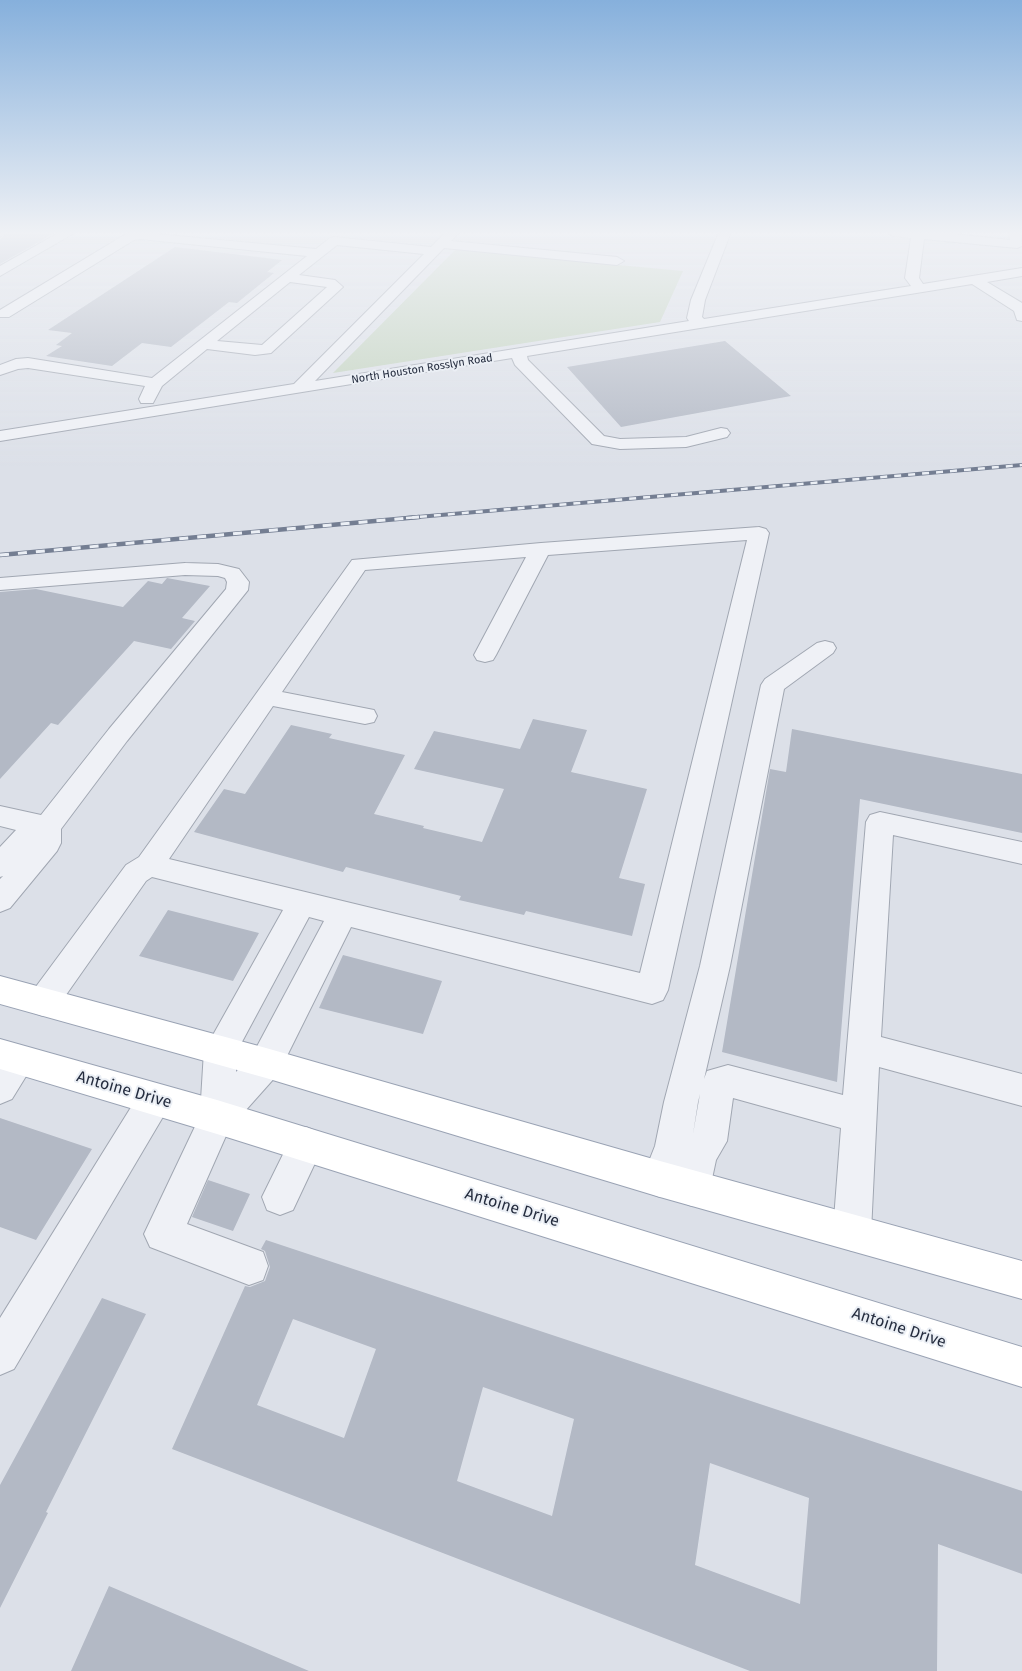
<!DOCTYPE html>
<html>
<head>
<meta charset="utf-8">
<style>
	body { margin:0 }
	canvas { display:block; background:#dce0e8 }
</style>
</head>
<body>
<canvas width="1022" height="1671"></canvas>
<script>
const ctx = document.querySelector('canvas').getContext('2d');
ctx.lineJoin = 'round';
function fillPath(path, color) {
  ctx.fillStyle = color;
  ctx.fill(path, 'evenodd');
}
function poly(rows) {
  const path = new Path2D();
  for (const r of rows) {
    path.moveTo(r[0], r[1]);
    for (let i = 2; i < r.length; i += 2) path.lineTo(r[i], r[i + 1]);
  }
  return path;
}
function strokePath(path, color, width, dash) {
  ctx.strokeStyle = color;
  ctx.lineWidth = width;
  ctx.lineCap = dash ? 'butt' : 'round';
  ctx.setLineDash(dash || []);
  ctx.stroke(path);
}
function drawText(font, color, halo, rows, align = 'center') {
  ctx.font = font + ' "Fira Sans",sans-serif';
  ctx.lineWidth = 4;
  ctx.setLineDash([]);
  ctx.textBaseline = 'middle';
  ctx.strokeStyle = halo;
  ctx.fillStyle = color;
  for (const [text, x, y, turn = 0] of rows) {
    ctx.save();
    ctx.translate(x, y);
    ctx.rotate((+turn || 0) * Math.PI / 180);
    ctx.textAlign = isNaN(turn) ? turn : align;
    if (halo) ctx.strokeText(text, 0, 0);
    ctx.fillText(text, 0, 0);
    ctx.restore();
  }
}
fillPath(poly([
	[457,248,564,260,683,271,660,322,333,373]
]), '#c1d2bc');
fillPath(poly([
	[8,232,56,232,0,264,0,239],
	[175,247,282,260,267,272,274,273,237,303,229,302,171,347,142,343,112,366,46,356,62,346,56,345,72,333,48,330],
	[725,341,791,396,621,427,567,367],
	[167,578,210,586,182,618,195,621,171,649,134,641,58,725,51,723,0,779,0,592,36,589,123,607,148,581,162,584],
	[533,719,587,730,571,772,647,789,619,878,645,884,632,936,526,911,524,915,459,900,461,896,346,867,343,872,194,832,224,789,245,794,291,725,332,734,329,738,405,755,374,814,424,826,423,828,482,842,504,789,414,769,434,731,520,749],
	[792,729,1022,774,1022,833,860,799,837,1082,722,1052,770,769,786,772],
	[168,910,259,933,233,981,139,956],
	[343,955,442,981,423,1034,319,1008],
	[0,1118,92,1149,36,1240,0,1227],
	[208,1180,250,1194,233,1231,192,1217],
	[266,1240,1022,1491,1022,1574,938,1544,937,1671,750,1671,172,1449,245,1286,250,1287,265,1281,270,1267,265,1251,261,1249],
	[293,1319,376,1349,344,1438,257,1405],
	[483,1387,574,1419,552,1516,457,1481],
	[710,1463,809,1498,800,1604,695,1565],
	[102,1298,146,1314,46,1512,48,1513,0,1608,0,1485],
	[109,1586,309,1671,71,1671]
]), '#b3b9c5');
const minor = poly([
	[0,232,6,232,6,233,0,237,0,232],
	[60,232,76,232,0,276,0,266,60,232],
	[135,232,316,249,330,238,334,237,431,247,446,232,459,232,451,241,617,257,624,261,617,265,444,248,315,381,689,321,687,318,691,300,719,232,731,232,705,300,702,317,704,319,911,286,905,278,911,238,893,236,887,232,935,232,1010,240,1009,232,1021,232,1022,246,1017,248,924,239,919,278,923,284,1022,268,1022,276,987,282,1022,303,1022,321,1017,320,1014,311,972,284,527,356,528,360,604,436,620,439,686,437,721,428,727,429,730,433,727,437,686,447,620,449,592,444,515,365,512,358,0,441,0,431,294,384,424,254,337,245,299,275,335,280,343,287,271,353,255,355,207,349,162,386,153,403,141,403,139,399,145,386,28,368,18,369,0,375,0,365,16,359,28,358,152,378,307,256,140,239,134,240,9,317,0,317,0,310,126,234,135,232],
	[290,282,327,287,262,345,217,341,290,282],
	[759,527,766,529,769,533,668,990,663,1000,652,1004,351,927,278,1074,229,1129,187,1224,263,1252,268,1266,263,1280,249,1285,150,1247,144,1234,200,1116,204,1051,283,910,152,877,146,881,54,1012,43,1016,32,1012,27,1002,32,992,126,865,139,857,352,560,541,543,759,527],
	[747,540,640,973,169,859,273,706,365,724,374,722,377,716,374,710,282,692,365,570,526,557,474,655,477,660,485,662,493,660,496,655,548,555,747,540],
	[309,917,324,921,254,1052,236,1072,236,1053,309,917],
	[185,563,218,564,239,569,249,582,248,590,127,741,61,829,61,843,57,851,10,908,0,912,0,879,3,876,0,877,0,847,16,830,0,826,0,806,41,815,109,729,226,589,227,582,225,578,218,576,185,575,0,590,0,578,185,563],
	[825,641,833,643,836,648,833,653,784,689,730,966,704,1079,707,1071,728,1065,843,1095,866,822,870,815,880,812,1022,842,1022,864,893,835,881,1037,1022,1074,1022,1106,879,1067,871,1232,865,1245,852,1251,839,1245,833,1232,841,1128,733,1098,727,1141,716,1160,710,1188,705,1201,692,1206,679,1201,674,1189,673,1192,660,1197,647,1192,642,1179,655,1146,664,1102,700,966,761,685,765,679,817,643,825,641],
	[700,1094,693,1134,698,1102,700,1094],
	[19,1045,31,1049,36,1060,12,1099,0,1104,0,1060,7,1049,19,1045],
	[155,1083,167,1088,172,1099,167,1110,14,1369,0,1375,0,1318,143,1088,155,1083],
	[306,1127,318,1132,324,1144,293,1210,280,1215,267,1210,262,1197,294,1132,306,1127]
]);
const major = poly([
	[0,976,266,1048,660,1161,1022,1261,1022,1299,660,1197,266,1078,0,1004,0,976],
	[0,1039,217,1100,1022,1347,1022,1387,217,1134,0,1069,0,1039]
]);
strokePath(minor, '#a1a7b2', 2);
strokePath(major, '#9aa3b4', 2);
fillPath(minor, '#eff1f6');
fillPath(major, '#fff');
const railFar1 = poly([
	[406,518,1022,465]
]);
const rail = poly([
	[0,555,419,517]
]);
strokePath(railFar1, '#747e92', 4);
strokePath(rail, '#747e92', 4.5);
strokePath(railFar1, '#ebeff5', 2.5, [7]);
strokePath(rail, '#ebeff5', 3, [9]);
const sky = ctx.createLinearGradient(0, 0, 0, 466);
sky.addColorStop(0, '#86b0dc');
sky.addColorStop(0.5, '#eff1f5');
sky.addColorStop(1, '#eff1f500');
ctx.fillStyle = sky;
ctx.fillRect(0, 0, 1022, 466);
drawText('11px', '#252d3f', '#ebeff5', [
	["North Houston Rosslyn Road",422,369,-9]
]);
drawText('16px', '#252d3f', '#ebeff5', [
	["Antoine Drive",124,1090,16],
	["Antoine Drive",512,1208,17],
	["Antoine Drive",899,1328,18]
]);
</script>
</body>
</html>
